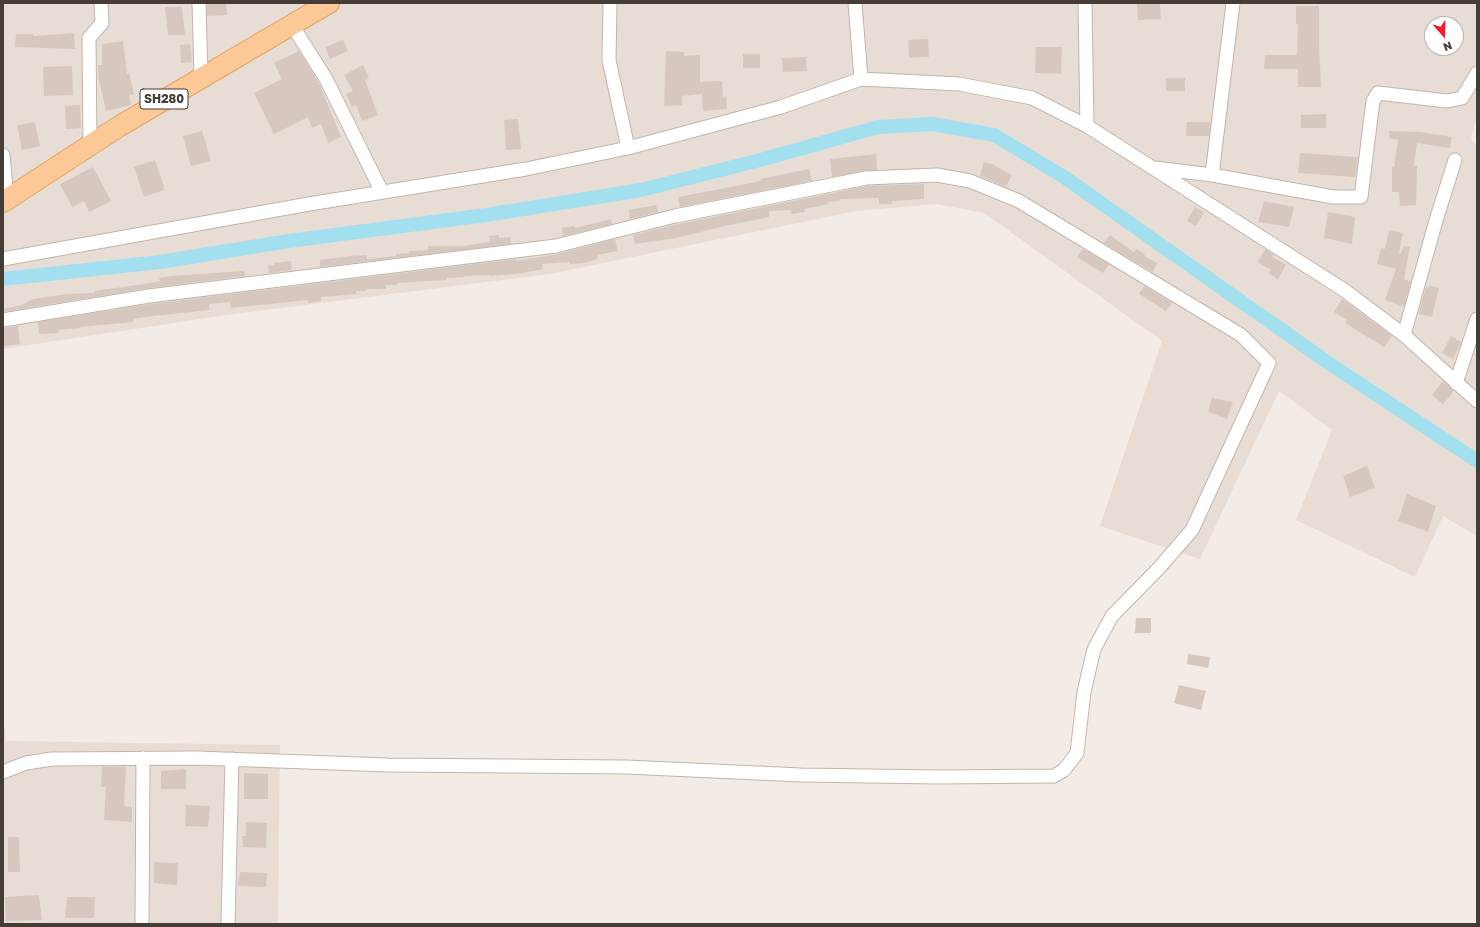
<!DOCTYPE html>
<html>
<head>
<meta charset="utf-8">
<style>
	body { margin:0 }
	#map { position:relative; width:1480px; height:927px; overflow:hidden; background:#f3ece6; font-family:"Golos Text",sans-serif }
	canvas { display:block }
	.frame { position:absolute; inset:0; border:4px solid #453c36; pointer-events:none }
	.north { position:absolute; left:1424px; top:16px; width:40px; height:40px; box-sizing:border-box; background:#fff; border:1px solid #b5b1af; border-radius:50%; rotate:160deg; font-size:11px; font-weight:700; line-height:16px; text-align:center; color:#453c36 }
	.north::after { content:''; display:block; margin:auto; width:14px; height:18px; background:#f61a28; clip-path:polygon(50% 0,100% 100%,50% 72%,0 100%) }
</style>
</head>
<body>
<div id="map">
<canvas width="1480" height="927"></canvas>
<div class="frame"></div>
<div class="north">N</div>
</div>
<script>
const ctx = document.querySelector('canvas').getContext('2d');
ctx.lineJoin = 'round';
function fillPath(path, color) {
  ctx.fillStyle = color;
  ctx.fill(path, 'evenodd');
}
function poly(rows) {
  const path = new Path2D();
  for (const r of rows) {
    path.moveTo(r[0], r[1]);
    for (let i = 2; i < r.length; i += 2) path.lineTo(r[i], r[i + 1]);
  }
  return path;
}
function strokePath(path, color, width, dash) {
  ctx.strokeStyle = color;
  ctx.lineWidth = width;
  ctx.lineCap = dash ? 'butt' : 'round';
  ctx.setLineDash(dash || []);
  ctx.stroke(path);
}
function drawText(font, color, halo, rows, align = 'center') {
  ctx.font = font + ' "Golos Text",sans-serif';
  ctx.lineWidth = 4;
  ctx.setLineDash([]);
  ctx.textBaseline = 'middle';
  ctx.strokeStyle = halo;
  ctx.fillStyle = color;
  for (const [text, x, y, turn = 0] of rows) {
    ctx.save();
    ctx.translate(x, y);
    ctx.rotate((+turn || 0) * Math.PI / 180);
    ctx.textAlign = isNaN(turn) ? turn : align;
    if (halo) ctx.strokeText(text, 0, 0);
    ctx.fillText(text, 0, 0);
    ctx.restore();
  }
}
fillPath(poly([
	[3,3,1477,3,1477,115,1471,139,1477,145,1477,536,1443,516,1415,577,1296,520,1332,430,1279,391,1200,559,1100,526,1162,341,984,213,936,204,856,211,550,274,226,315,3,349],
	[1432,24,1456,24,1456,48,1432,48],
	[3,713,6,741,280,745,278,924,3,924]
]), '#e7ddd4');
strokePath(poly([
	[3,279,160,262,289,241,486,215,641,190,764,159,878,127,932,124,994,135,1064,177,1330,364,1477,461]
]), '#a3e0ef', 14);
fillPath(poly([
	[207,3,226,3,227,15,207,16],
	[1137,3,1160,3,1161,19,1138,20],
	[1296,6,1319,6,1319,44,1321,87,1298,87,1298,69,1264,69,1265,55,1297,55,1298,24,1296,24],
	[165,7,182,7,185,35,168,35],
	[74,33,75,49,15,47,16,34,33,34,33,36],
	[928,39,929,57,909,58,908,40],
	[343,40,348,51,330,59,325,47],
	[123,41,127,74,129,73,134,94,129,95,131,105,106,111,99,80,98,65,102,65,102,44],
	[190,44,192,62,181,63,180,45],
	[1036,47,1062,47,1061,74,1035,73],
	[299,51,320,85,341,137,328,143,321,124,312,128,308,117,274,134,254,93,282,79,274,63],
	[666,51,684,52,684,56,700,55,700,82,722,81,723,97,726,96,727,109,703,111,702,94,682,96,682,105,664,106],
	[743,54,760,54,760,68,743,68],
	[806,57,807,71,783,72,782,58],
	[363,65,369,78,365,80,378,115,362,121,356,105,352,107,346,94,353,91,344,75],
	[72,66,73,95,44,96,43,67],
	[1166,78,1185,78,1185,91,1166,91],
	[80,105,81,128,66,129,65,106],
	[1326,114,1326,128,1301,128,1301,115],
	[518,119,521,149,506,150,504,120],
	[35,122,40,146,22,150,17,125],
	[1187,122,1210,122,1209,136,1186,136],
	[202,131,211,161,191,166,183,136],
	[1389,131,1420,132,1452,137,1450,148,1417,143,1414,166,1417,166,1416,205,1400,206,1399,192,1392,192,1392,167,1394,167,1398,140,1389,138],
	[1300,153,1358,157,1355,177,1298,173],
	[876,154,877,170,832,177,830,159],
	[155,160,165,190,144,197,134,167],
	[984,162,995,165,995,166,1012,175,1006,187,980,176],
	[93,167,111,201,89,212,84,201,72,207,60,184],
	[809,169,812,181,680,207,678,197,751,183,761,181,760,179],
	[924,184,924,199,892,201,892,204,879,204,879,198,840,199,840,201,828,202,829,204,804,209,805,212,792,214,791,210,769,211,769,217,760,219,725,226,676,238,635,244,633,235,683,223,867,186],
	[1264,201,1294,207,1289,227,1258,222],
	[656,205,658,212,630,219,629,210],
	[1195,207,1204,212,1196,226,1187,221],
	[1328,212,1355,217,1352,244,1324,238],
	[611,219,612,224,563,236,562,228,575,226,575,228],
	[1389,230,1403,233,1399,253,1401,253,1404,246,1410,247,1404,279,1411,282,1404,307,1385,300,1396,269,1377,264,1381,248,1385,249],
	[499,235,499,238,510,237,511,244,320,267,320,260,351,256,367,255,367,259,396,256,396,254,410,253,410,251,428,250,428,246,463,246,490,242,489,236],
	[1110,235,1134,252,1136,249,1145,254,1144,256,1157,263,1153,272,1104,243],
	[615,239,618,251,597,255,598,259,584,263,570,264,569,262,542,264,543,269,523,273,490,276,490,275,464,276,464,277,447,278,447,280,397,283,397,285,386,285,386,289,366,289,366,291,356,291,356,294,321,297,321,301,308,303,308,300,231,308,230,302,209,304,210,310,153,316,133,319,133,322,80,327,80,328,58,330,59,333,39,334,38,322,150,304,516,259,516,261,558,254],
	[1083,249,1109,264,1103,273,1077,257],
	[1265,249,1274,255,1272,257,1286,265,1278,279,1269,274,1271,270,1258,262],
	[291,261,292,270,269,273,268,266,274,265,274,263],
	[244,271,245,276,148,288,3,312,3,309,22,305,33,299,67,294,94,293,94,291,151,283,160,281,159,278,171,276],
	[1430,285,1439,288,1432,317,1419,314,1419,312,1426,287,1429,288],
	[1144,286,1172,303,1166,311,1139,294],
	[1342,299,1392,336,1384,347,1345,323,1347,320,1334,312],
	[18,326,20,344,3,346,3,328],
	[1451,336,1461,342,1453,359,1442,353],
	[1443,381,1454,391,1443,404,1432,395],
	[1212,398,1233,402,1227,419,1208,412],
	[1367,466,1375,488,1350,497,1343,476],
	[1407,494,1436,506,1428,532,1398,521],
	[1136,618,1151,618,1151,633,1135,633],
	[1188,654,1210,657,1208,668,1187,664],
	[1179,685,1206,691,1201,710,1174,703],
	[102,767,126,767,124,806,132,807,132,822,104,820,106,787,101,787],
	[186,769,186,789,161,789,161,771],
	[244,773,268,774,268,799,244,799],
	[186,805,210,806,208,827,185,826],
	[246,822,267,823,266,848,243,847,242,836,246,836],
	[8,837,19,837,20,872,8,872],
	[154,862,178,863,177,885,154,883],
	[240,872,267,873,266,887,238,886],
	[39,895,42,920,6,921,5,897],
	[67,897,95,897,94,918,65,918]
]), '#d7c8bf');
const minor = poly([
	[199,3,201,77],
	[610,3,609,60,628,148],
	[855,3,861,79],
	[1085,3,1087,126],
	[292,25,326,79,382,192],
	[90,145,89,38,102,23,101,3],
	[3,155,7,199],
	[1155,168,1212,175,1333,197,1361,197,1373,101,1378,93,1447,101,1462,98,1477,73],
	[1212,175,1233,3],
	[3,259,309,204,526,169,628,148,781,107,861,79,959,84,1032,98,1087,126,1344,290,1404,335,1477,401],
	[3,320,149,296,556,246,675,216,866,178,937,175,970,181,1019,201,1241,335,1269,363,1192,530,1159,568,1112,616,1094,649,1084,692,1077,753,1064,770,1054,776,938,777,801,775,626,767,387,765,197,758,52,759,26,763,3,772],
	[1404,335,1437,217,1455,160],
	[1456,383,1477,319],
	[142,924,143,758],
	[228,924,232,759]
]);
const primary = poly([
	[3,202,118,127,329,3]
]);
strokePath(minor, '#c1b5ac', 15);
strokePath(primary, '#e1a266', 22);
strokePath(minor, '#fff', 13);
strokePath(primary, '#fcc996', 20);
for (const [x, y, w] of [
	[164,99,48]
]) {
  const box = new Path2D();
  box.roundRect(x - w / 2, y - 10, w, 20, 3);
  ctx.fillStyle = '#fff';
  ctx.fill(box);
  strokePath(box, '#453c36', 1);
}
drawText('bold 12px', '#453c36', null, [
	["SH280",164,99]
]);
</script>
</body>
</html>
